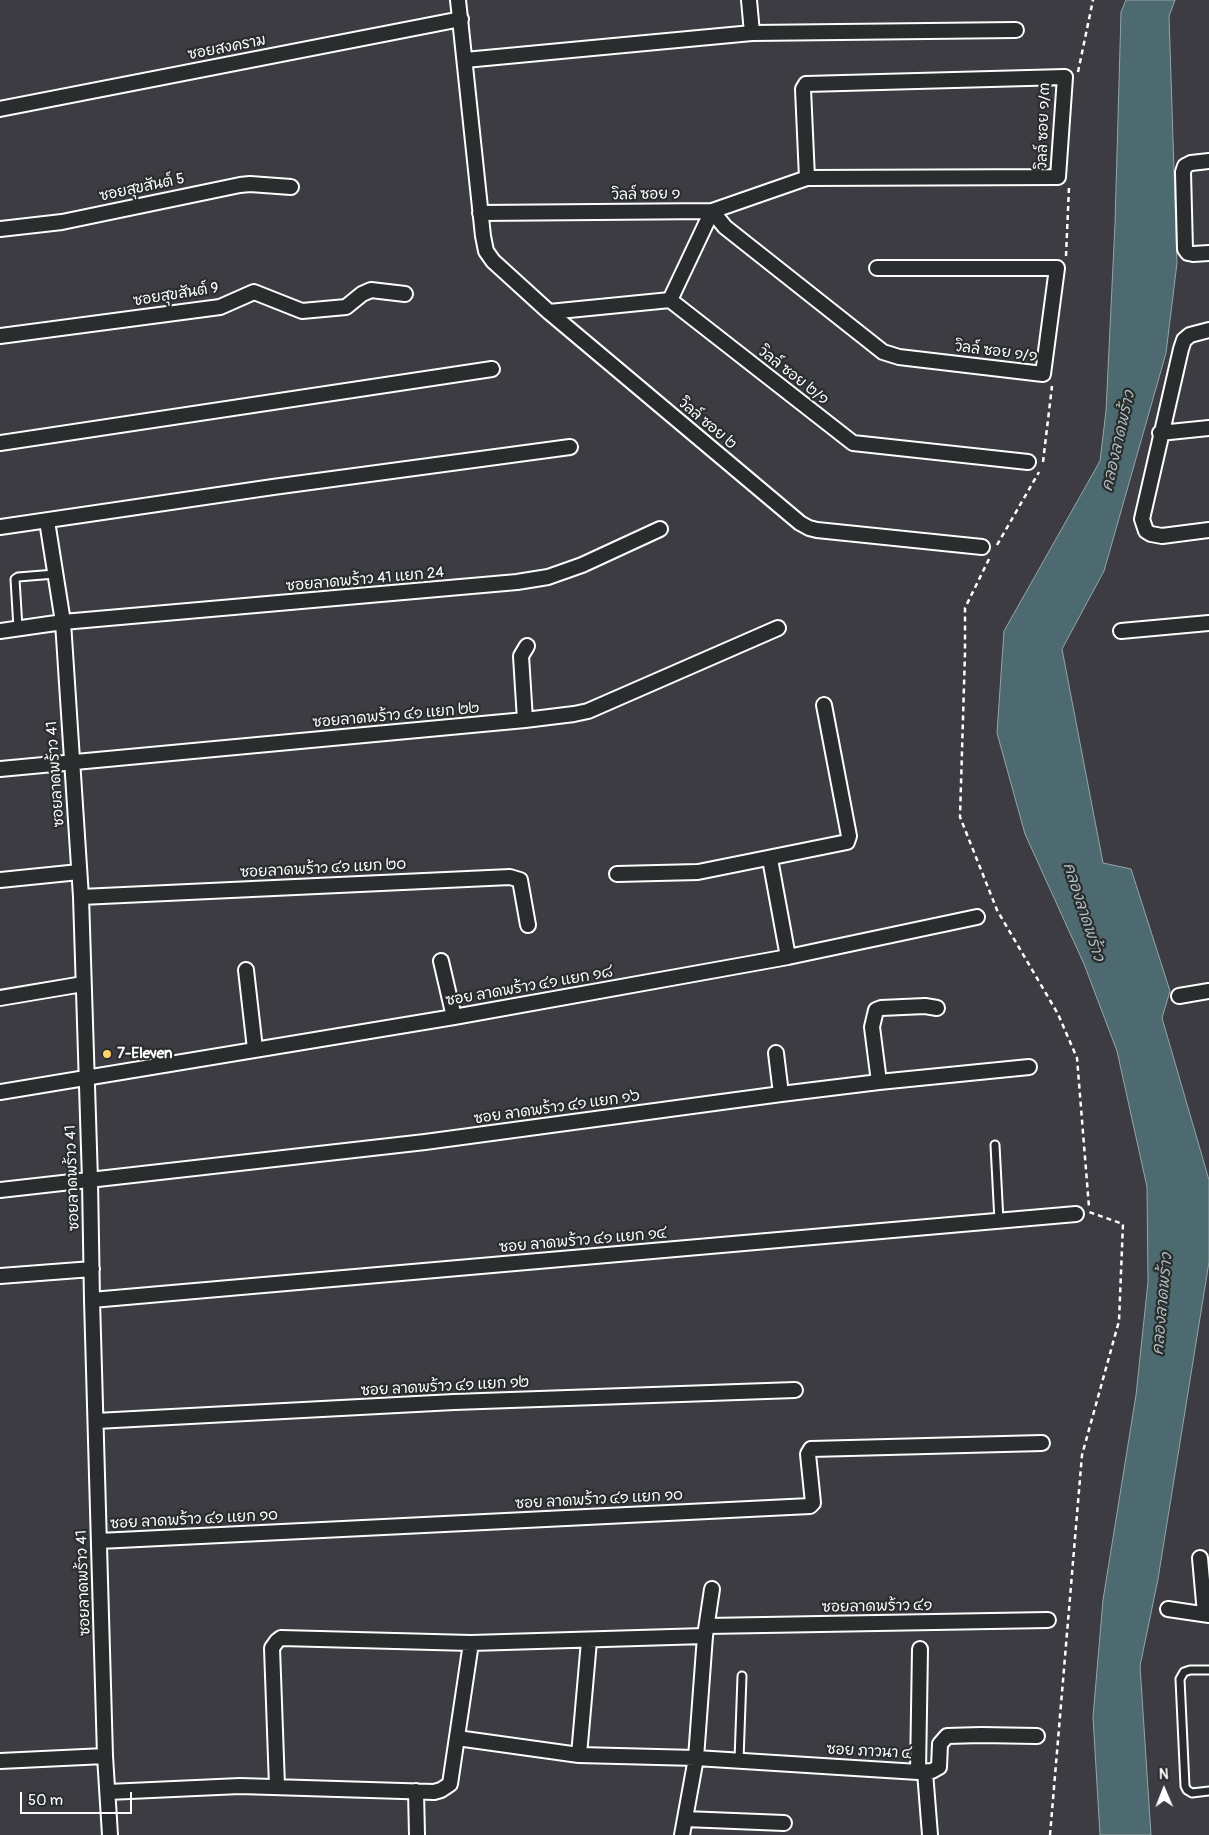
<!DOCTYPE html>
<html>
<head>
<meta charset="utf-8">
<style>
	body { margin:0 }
	#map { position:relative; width:1209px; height:1835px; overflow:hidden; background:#3d3c42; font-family:Pangolin,sans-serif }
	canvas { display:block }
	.north { position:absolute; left:1139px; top:1765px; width:50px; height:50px; -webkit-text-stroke:4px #2a2d2e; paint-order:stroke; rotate:359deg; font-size:14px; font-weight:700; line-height:20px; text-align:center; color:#fff }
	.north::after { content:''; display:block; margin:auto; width:18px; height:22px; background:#fff; clip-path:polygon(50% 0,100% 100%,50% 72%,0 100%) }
	.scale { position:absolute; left:20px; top:1792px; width:112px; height:22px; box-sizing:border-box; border:2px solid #fff; border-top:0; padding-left:6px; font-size:15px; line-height:18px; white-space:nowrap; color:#fff; -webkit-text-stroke:4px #2a2d2e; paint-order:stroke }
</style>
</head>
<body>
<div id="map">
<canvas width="1209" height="1835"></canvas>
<div class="north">N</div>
<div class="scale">50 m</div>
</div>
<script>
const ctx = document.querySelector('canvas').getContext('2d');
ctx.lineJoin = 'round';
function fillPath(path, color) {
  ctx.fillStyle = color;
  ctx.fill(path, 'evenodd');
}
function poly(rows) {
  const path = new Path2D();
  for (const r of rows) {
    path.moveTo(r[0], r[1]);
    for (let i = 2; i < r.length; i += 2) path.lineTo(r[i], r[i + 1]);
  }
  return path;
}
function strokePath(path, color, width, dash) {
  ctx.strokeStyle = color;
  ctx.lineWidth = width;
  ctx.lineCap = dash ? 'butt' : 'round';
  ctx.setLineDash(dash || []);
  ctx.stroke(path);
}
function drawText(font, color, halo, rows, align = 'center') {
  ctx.font = font + ' Pangolin,"Playpen Sans Thai",sans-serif';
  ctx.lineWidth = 4.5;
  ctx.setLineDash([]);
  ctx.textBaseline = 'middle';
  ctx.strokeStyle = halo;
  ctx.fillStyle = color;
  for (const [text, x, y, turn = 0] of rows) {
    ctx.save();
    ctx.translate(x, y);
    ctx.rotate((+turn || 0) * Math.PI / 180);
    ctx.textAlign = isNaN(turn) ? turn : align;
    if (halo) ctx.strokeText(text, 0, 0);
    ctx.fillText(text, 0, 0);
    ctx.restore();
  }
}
const water = poly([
	[1126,0,1175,0,1169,16,1177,263,1166,353,1104,571,1062,649,1103,863,1131,869,1170,991,1162,1018,1209,1180,1209,1262,1158,1579,1140,1666,1151,1835,1100,1835,1093,1717,1103,1600,1136,1395,1148,1282,1147,1187,1117,1051,1084,964,1025,834,997,733,1004,631,1100,461,1106,411,1115,224,1121,12,1126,0]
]);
fillPath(water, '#4c6a6f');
strokePath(water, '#94a6a9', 1);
const service = poly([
	[18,628,15,579,18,577,55,574],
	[995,1145,999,1221],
	[1209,1670,1190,1670,1184,1672,1180,1679,1185,1786,1187,1790,1192,1793,1209,1791],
	[739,1760,742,1676]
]);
const minor = poly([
	[458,0,483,236,486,251,493,261,549,312,800,523,809,528,817,530,982,547],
	[749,0,752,33],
	[465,60,752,33,1016,30],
	[0,109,461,19],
	[1209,161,1191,163,1185,166,1183,172,1185,249,1188,253,1193,254,1209,253],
	[480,213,712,211,807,178,1058,177,1065,77,806,84,803,89,807,178],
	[0,229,62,222,240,185,250,184,291,187],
	[670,300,712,211,725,227,883,352,899,357,1043,374,1057,268,877,268],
	[549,312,670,300,853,443,1028,462],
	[1209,330,1190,335,1184,340,1181,349,1142,519,1146,531,1151,534,1162,536,1209,530],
	[0,336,220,307,254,292,302,311,346,307,362,294,371,290,405,294],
	[1160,433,1209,428],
	[0,443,492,369],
	[47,521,63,622,81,897,90,1180,92,1300,105,1756,110,1835],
	[0,527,273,487,570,447],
	[0,631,63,622,517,582,548,577,582,565,660,529],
	[1121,631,1209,623],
	[525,720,521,656,527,646],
	[0,769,525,720,574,714,588,711,778,628],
	[770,859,788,957],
	[617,874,698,872,847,842,849,836,824,705],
	[0,880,79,872],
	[81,897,510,877,520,880,528,925],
	[441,961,454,1017],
	[246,970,255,1049],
	[1179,996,1209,991],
	[0,998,83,984],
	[776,1053,781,1094],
	[879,1082,872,1027,876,1010,881,1008,925,1006,937,1008],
	[0,1092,454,1017,788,957,977,917],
	[0,1190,425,1142,781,1094,879,1082,1029,1067],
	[0,1276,92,1269],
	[92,1300,1076,1214],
	[96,1421,454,1402,795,1390],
	[99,1541,810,1506,813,1503,808,1454,811,1449,1042,1443],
	[1200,1558,1205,1614],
	[1168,1609,1209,1615],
	[707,1626,1048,1620],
	[457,1738,579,1755,696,1758,705,1636,712,1589],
	[579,1755,589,1641],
	[0,1761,105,1756],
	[918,1772,932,1771,939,1767,940,1744,947,1736,981,1735,1037,1736],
	[925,1772,930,1835],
	[277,1786,272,1648,277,1641,281,1638,471,1643,705,1636],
	[416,1791,417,1835],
	[108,1792,240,1786,434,1792,441,1790,450,1784,471,1643],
	[685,1819,784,1823],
	[682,1835,696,1758,918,1772,920,1649]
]);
strokePath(service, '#fff', 11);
strokePath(minor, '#fff', 18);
strokePath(poly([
	[1078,72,1093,0],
	[1066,256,1069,187],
	[1043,462,1052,386],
	[997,545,1039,472],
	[989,559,965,608,965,653,960,817,997,910,1058,1014,1077,1058,1089,1207],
	[1050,1835,1082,1455,1119,1321,1123,1224,1089,1212]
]), '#fff', 2.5, [5, 4]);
strokePath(service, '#2a2d2e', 7);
strokePath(minor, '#2a2d2e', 14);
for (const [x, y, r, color] of [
	[107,1054,5,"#ffd166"]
]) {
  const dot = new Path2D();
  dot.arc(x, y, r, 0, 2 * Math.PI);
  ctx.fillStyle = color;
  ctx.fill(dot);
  strokePath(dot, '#2a2d2e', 2);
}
drawText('15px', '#fff', '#2a2d2e', [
	["ซอยสงคราม",227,48,-11],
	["วิลล์ ซอย ๑/๓",1044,126,-88],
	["ซอยสุขสันต์ 5",142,188,-12],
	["วิลล์ ซอย ๑",646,195,-1],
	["ซอยสุขสันต์ 9",176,295,-9],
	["วิลล์ ซอย ๑/๑",996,352,7],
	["วิลล์ ซอย ๒/๑",793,376,38],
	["วิลล์ ซอย ๒",707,424,40],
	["ซอยลาดพร้าว 41 แยก 24",365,580,-5],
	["ซอยลาดพร้าว ๔๑ แยก ๒๒",396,716,-5],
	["ซอยลาดพร้าว 41",56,774,-94],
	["ซอยลาดพร้าว ๔๑ แยก ๒๐",323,869,-3],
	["ซอย ลาดพร้าว ๔๑ แยก ๑๘",529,987,-10],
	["ซอย ลาดพร้าว ๔๑ แยก ๑๖",557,1108,-8],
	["ซอยลาดพร้าว 41",73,1178,-92],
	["ซอย ลาดพร้าว ๔๑ แยก ๑๔",583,1241,-5],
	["ซอย ลาดพร้าว ๔๑ แยก ๑๒",445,1387,-3],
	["ซอย ลาดพร้าว ๔๑ แยก ๑๐",599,1500,-3],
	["ซอย ลาดพร้าว ๔๑ แยก ๑๐",194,1520,-3],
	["ซอยลาดพร้าว 41",84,1583,-92],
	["ซอยลาดพร้าว ๔๑",877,1607,-1],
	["ซอย ภาวนา ๔",869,1752,3]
]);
drawText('bold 15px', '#fff', '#2a2d2e', [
	["7-Eleven",117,1054]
], 'left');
drawText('italic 16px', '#aebcbe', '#2a2d2e', [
	["คลองลาดพร้าว",1119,441,-77],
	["คลองลาดพร้าว",1083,912,72],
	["คลองลาดพร้าว",1163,1304,-85]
]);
</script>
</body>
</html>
